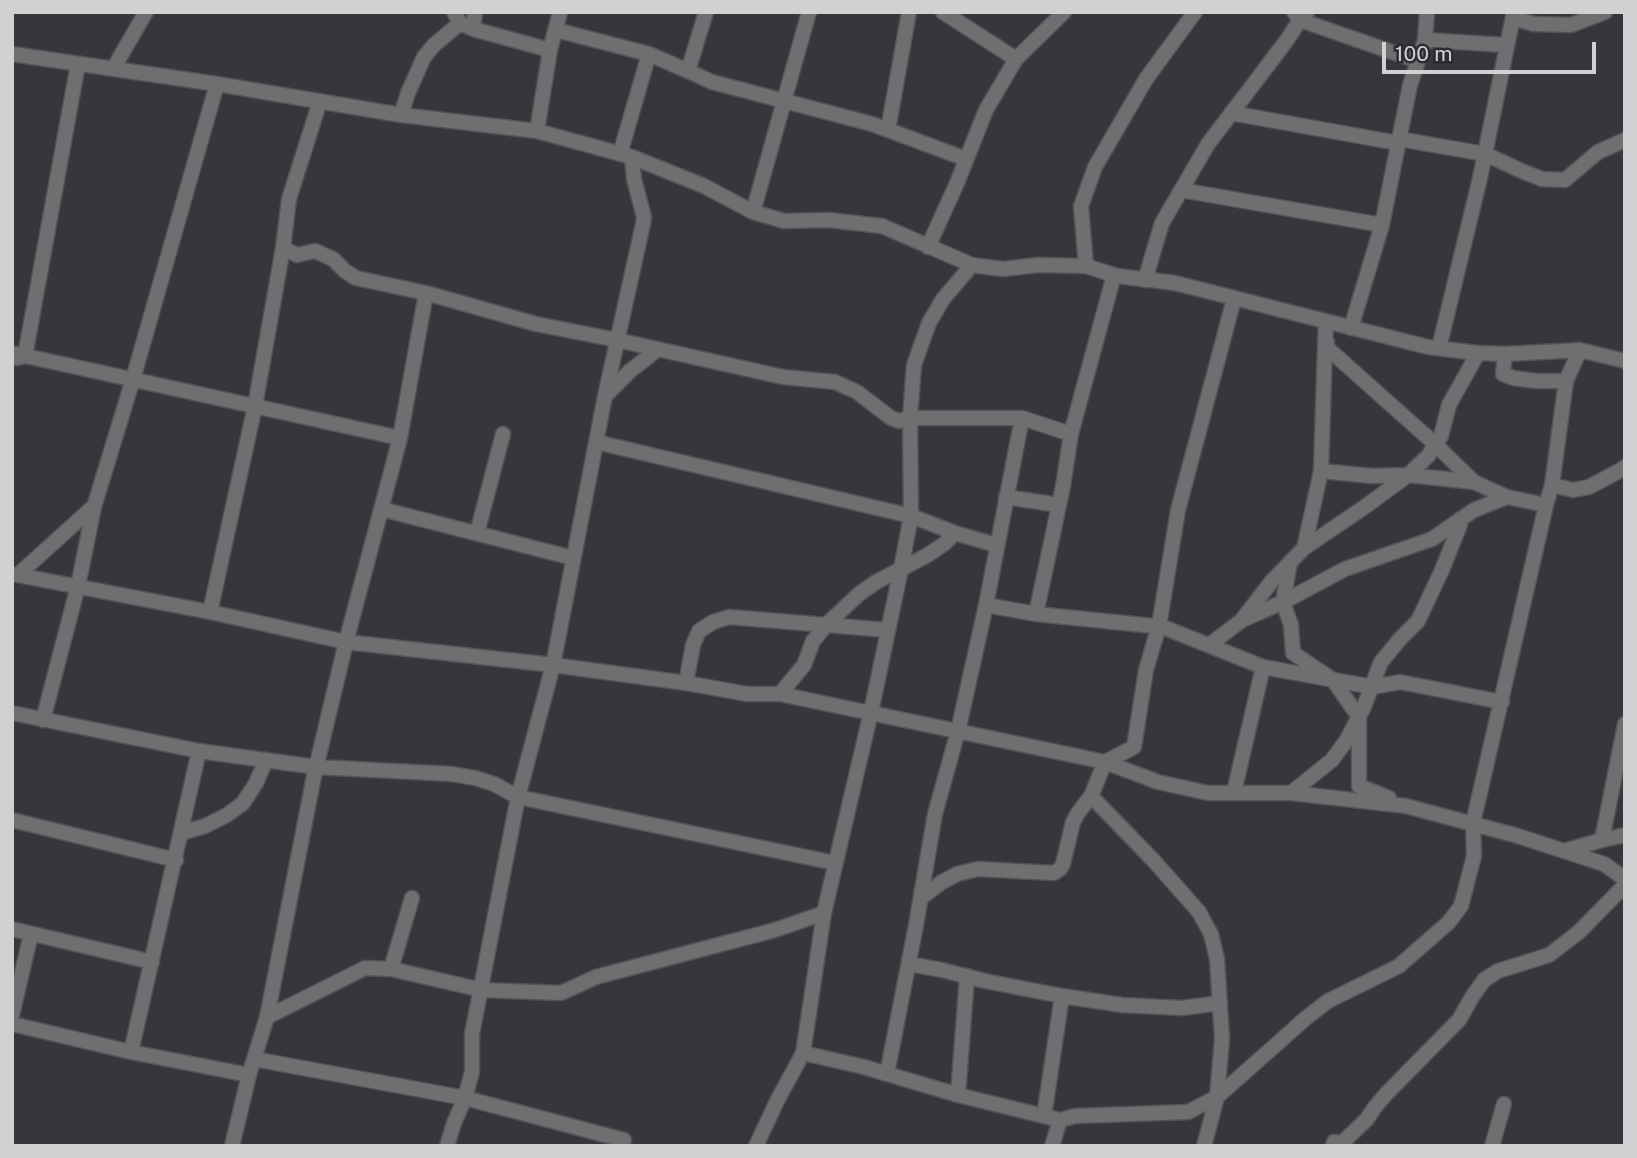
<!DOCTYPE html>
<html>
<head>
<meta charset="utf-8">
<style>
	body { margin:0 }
	#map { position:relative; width:1637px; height:1158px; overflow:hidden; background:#36373b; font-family:"Public Sans",sans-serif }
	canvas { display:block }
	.frame { position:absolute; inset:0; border:14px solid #d0d1d3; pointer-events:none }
	.scale { position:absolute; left:1382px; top:42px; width:214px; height:32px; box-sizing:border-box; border:4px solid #d0d1d3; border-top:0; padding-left:9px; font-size:21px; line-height:24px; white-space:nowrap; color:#d0d1d3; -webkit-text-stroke:5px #2c2d30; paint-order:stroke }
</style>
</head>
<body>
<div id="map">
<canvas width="1637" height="1158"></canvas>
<div class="frame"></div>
<div class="scale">100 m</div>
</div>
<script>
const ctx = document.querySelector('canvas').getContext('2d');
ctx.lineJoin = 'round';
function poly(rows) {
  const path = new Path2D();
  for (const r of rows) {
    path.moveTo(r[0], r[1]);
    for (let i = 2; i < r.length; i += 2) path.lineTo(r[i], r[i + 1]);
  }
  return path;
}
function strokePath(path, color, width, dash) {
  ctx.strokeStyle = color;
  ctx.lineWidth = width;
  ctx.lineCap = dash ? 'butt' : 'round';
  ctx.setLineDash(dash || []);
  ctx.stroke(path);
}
const street = poly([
	[454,12,460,23,473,29,550,50],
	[943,12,1016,59],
	[1307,12,1300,20,1418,61],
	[1513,18,1534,24,1571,25,1605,12],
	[473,29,475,12],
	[556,30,649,54,688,71,706,12],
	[1425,40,1427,12],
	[12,54,217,84,401,115,537,131,632,157,704,186,753,212,784,221,828,220,882,226,972,265,1003,269,1038,265,1086,266,1117,276,1175,283,1428,347,1478,353,1505,354,1580,350,1625,361],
	[113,69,146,12],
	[688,71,712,82,872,124,966,159],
	[1231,113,1398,143],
	[401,115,408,93,424,57,434,45,460,23],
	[888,130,909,12],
	[537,131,550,50,560,12],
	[1399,139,1485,154,1524,172,1542,179,1565,180,1598,152,1625,140],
	[620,154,649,54],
	[1181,190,1382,225],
	[753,212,809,12],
	[928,247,957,183,986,110,1016,59,1064,12],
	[283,248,297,255,315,251,333,259,345,271,356,278,426,293,536,324,617,340,783,377,835,382,857,392,891,418,899,421,910,418,1022,418,1071,434],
	[1086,266,1081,206,1095,167,1146,79,1195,12],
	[1145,280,1162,223,1208,144,1287,40,1300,20,1294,12],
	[1326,322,1325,346,1435,444,1474,482,1507,497,1546,505],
	[1351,328,1382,225,1410,85,1425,40,1506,45],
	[1439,348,1480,178,1514,12],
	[12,353,400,438],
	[1505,354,1503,374,1513,378,1536,381,1566,381],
	[17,358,25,356,78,64],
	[606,395,630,371,658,349],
	[596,442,911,516,955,533,996,545],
	[1321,471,1372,476,1408,475,1474,482],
	[1552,485,1573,490,1589,487,1619,471,1625,467],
	[1006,497,1059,505],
	[381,509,573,558],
	[477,533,503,434],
	[1304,548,1321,471,1325,346,1327,342],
	[1290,562,1283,602,1291,625,1293,653,1333,680,1359,717,1359,786,1389,798],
	[12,574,210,612,346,642,553,665,686,683,747,694,780,694,1105,762,1158,782,1208,793,1291,793,1406,806,1518,836,1604,864,1625,879],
	[19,574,93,507],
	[986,605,1036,614,1163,627,1263,667,1373,687,1400,682,1502,702],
	[210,612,255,406,283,248,289,199,320,101],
	[1036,614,1063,486,1071,434,1114,275],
	[1242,620,1283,602,1345,569,1432,539,1474,510,1507,497],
	[1209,645,1241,621,1272,581,1304,548,1366,506,1408,475,1428,456,1441,436,1449,405,1478,353],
	[686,683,693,645,699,631,713,622,729,617,888,630],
	[780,694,804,665,813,641,827,624,859,594,876,582,926,556,944,544,955,533],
	[12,713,199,751,316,767,452,774,475,778,494,784,518,797,553,665,605,396,643,224,644,217,634,179,632,157],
	[43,720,78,586,94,507,133,379,217,84],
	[1234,792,1263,667],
	[1291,793,1332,760,1346,741,1363,709,1381,662,1400,639,1418,621,1442,570,1460,525,1460,519],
	[12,820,176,860],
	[181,833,205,826,227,815,243,803,256,783,266,760],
	[1602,840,1625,724],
	[1564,851,1602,840,1625,835],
	[921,898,942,882,957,874,978,869,1054,873,1060,869,1063,864,1073,822,1078,813,1091,796],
	[12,929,152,962],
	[909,964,942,970,985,981,1062,996,1122,1005,1182,1008,1220,1003],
	[391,969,412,898],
	[12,1015,31,934],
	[267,1017,365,968,391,969,482,990,561,993,596,977,775,930,824,913],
	[12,1024,131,1052,249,1075],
	[131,1052,199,751],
	[803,1053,864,1067,958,1095,1060,1120],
	[254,1059,465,1098,624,1140],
	[887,1074,916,925,935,814,958,731,986,605,1022,418],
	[958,1095,967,976],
	[1044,1116,1062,996],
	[232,1146,249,1075,267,1017,314,776,346,642,400,438,426,293],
	[447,1146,454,1123,465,1098,472,1072,472,1034,518,797,835,863],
	[756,1146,777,1101,803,1053,824,913,871,712,901,569,911,516,910,418,914,365,929,323,943,299,972,265],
	[1052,1146,1060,1120,1075,1116,1188,1112,1217,1097,1306,1018,1328,1001,1399,966,1449,922,1461,906,1474,856,1473,823,1546,505,1552,485,1566,381,1580,350],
	[1204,1146,1217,1097,1222,1039,1217,959,1211,934,1199,912,1154,861,1091,796,1105,762,1134,747,1146,670,1159,626,1178,510,1234,299],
	[1333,1146,1334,1142,1342,1143,1367,1119,1375,1107,1386,1094,1459,1020,1472,997,1484,980,1498,971,1549,955,1579,932,1625,885],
	[1492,1146,1504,1104]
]);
strokePath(street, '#525356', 17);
strokePath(street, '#6f6f71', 14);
</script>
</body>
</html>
